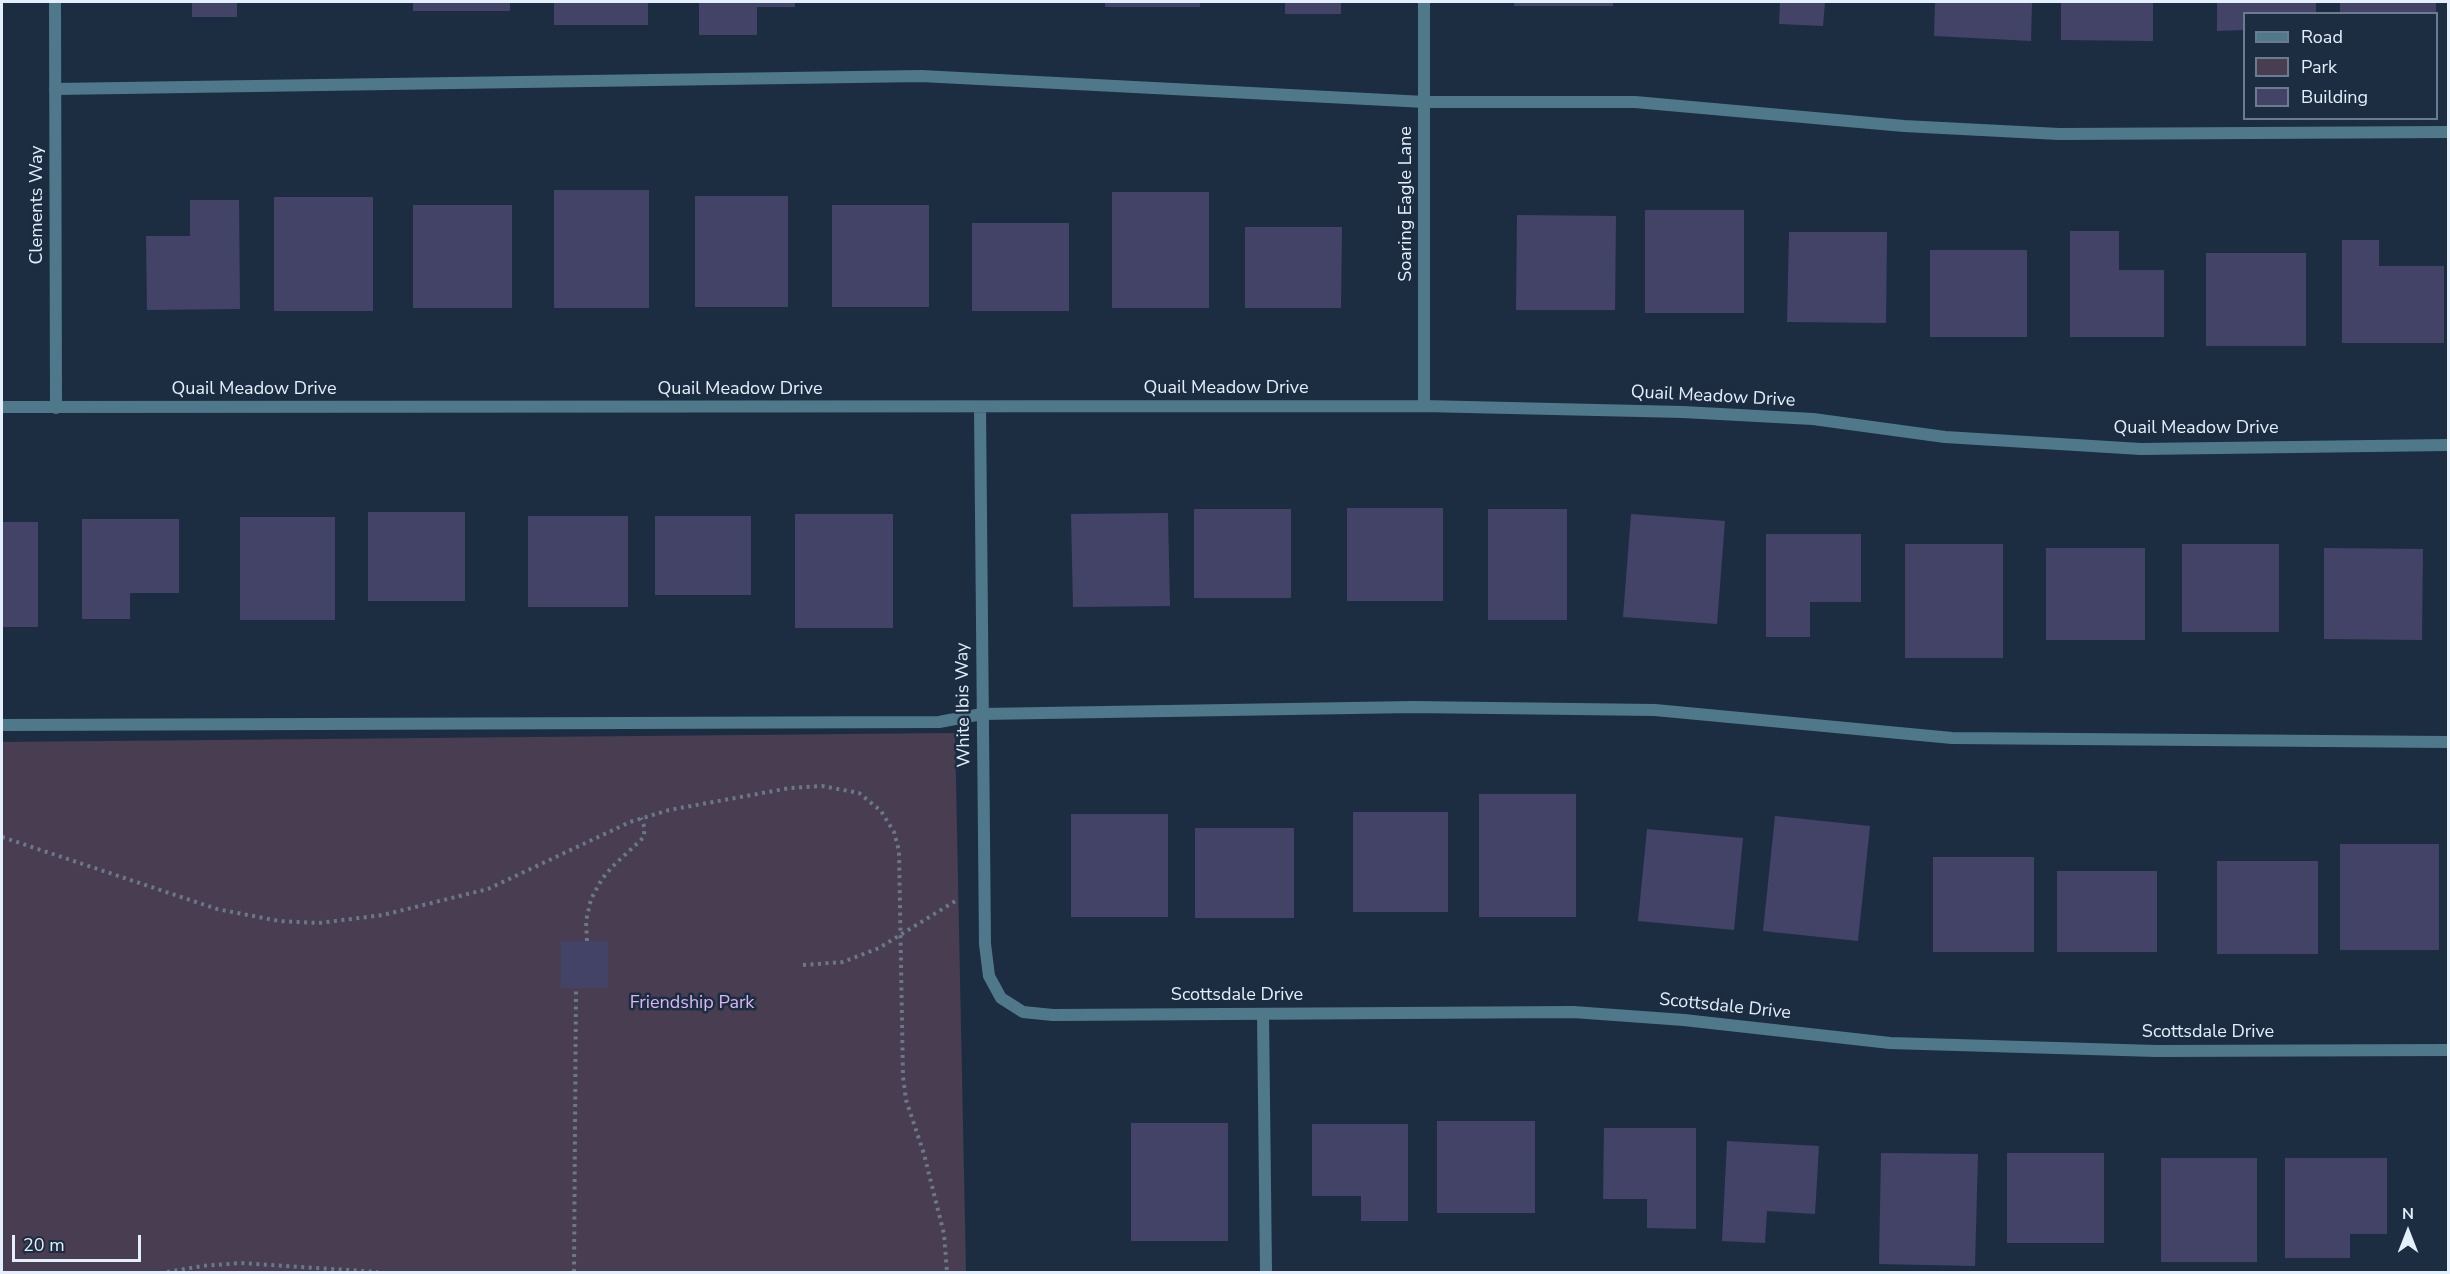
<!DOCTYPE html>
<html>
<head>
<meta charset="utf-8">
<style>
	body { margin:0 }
	#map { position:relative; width:2450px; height:1274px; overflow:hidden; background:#1c2d42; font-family:"Nunito Sans",sans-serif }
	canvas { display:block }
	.frame { position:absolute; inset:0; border:3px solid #e4effd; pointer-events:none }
	.legend { position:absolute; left:2243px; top:12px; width:195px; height:108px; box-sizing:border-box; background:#1c2d42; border:2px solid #6c7b8d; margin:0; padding:8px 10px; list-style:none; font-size:18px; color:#e4effd }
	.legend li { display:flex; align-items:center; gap:12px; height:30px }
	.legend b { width:30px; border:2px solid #6c7b8d }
	.north { position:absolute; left:2378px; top:1202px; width:60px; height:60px; -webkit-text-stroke:4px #1c2d42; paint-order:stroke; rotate:0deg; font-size:16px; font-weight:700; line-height:24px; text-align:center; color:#e4effd }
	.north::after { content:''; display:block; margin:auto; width:21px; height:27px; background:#e4effd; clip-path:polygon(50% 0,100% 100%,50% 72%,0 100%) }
	.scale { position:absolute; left:12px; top:1235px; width:129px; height:27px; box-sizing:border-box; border:3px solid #e4effd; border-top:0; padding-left:8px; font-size:18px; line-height:21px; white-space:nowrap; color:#e4effd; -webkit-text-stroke:4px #1c2d42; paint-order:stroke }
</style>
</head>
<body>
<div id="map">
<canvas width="2450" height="1274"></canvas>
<div class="frame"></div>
<ul class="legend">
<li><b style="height:8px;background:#4f798a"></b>Road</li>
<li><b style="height:16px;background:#493d51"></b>Park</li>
<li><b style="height:16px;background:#434367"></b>Building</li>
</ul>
<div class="north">N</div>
<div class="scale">20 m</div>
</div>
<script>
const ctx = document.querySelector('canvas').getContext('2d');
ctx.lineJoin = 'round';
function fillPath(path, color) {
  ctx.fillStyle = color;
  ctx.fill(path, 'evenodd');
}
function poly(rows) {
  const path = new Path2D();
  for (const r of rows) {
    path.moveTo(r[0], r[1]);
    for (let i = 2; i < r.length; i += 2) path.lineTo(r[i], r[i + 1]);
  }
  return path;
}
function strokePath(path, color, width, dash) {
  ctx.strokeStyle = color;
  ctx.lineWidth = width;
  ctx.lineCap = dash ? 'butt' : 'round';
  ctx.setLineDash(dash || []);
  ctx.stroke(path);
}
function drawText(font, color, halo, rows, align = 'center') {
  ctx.font = font + ' "Nunito Sans",sans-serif';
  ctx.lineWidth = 5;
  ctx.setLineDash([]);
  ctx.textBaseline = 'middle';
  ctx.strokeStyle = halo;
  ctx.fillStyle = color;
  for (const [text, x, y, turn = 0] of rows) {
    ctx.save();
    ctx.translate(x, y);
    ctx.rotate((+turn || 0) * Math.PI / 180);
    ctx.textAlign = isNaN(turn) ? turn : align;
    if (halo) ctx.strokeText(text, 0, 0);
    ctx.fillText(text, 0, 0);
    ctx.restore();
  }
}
fillPath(poly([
	[955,733,966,1272,2,1272,2,742]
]), '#493d51');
fillPath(poly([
	[192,2,237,2,237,17,192,17],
	[413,2,510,2,510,11,413,11],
	[554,2,648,2,648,25,554,25],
	[699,2,795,2,795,7,757,7,757,35,699,35],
	[1105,2,1200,2,1200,7,1105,7],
	[1285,2,1341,2,1341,14,1285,14],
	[1514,2,1613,2,1613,6,1514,6],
	[1780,2,1825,2,1823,26,1779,24],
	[1935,2,2032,2,2031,41,1934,36],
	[2061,2,2153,2,2153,41,2061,40],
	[2217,2,2316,2,2316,14,2244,14,2244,30,2217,31],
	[2340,2,2436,2,2436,14,2340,14],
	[554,190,649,190,649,308,554,308],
	[1112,192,1209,192,1209,308,1112,308],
	[695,196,788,196,788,307,695,307],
	[274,197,373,197,373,311,274,311],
	[190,200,239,200,240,309,147,310,146,236,190,236],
	[413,205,512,205,512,308,413,308],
	[832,205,929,205,929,307,832,307],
	[1645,210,1744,210,1744,313,1645,313],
	[1517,215,1616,216,1615,310,1516,310],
	[972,223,1069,223,1069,311,972,311],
	[1245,227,1342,227,1341,308,1245,308],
	[2070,231,2119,231,2119,270,2164,270,2164,337,2070,337],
	[1789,232,1887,232,1886,323,1787,322],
	[2342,240,2379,240,2379,266,2444,266,2444,343,2342,343],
	[1930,250,2027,250,2027,337,1930,337],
	[2206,253,2306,253,2306,346,2206,346],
	[1347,508,1443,508,1443,601,1347,601],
	[1194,509,1291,509,1291,598,1194,598],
	[1488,509,1567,509,1567,620,1488,620],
	[368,512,465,512,465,601,368,601],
	[1168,513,1170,606,1073,607,1071,514],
	[795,514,893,514,893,628,795,628],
	[1631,514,1725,521,1717,624,1623,617],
	[528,516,628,516,628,607,528,607],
	[655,516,751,516,751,595,655,595],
	[240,517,335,517,335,620,240,620],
	[82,519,179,519,179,593,130,593,130,619,82,619],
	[2,522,38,522,38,627,2,627],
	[1766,534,1861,534,1861,602,1810,602,1810,637,1766,637],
	[1905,544,2003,544,2003,658,1905,658],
	[2182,544,2279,544,2279,632,2182,632],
	[2046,548,2145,548,2145,640,2046,640],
	[2324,548,2423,549,2422,640,2324,639],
	[1479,794,1576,794,1576,917,1479,917],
	[1353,812,1448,812,1448,912,1353,912],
	[1071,814,1168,814,1168,917,1071,917],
	[1775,816,1870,826,1858,941,1763,931],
	[1195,828,1294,828,1294,918,1195,918],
	[1647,829,1743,838,1734,930,1638,921],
	[2340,844,2439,844,2439,950,2340,950],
	[1933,857,2034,857,2034,952,1933,952],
	[2217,861,2318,861,2318,954,2217,954],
	[2057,871,2157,871,2157,952,2057,952],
	[561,941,608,941,608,988,561,988],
	[1437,1121,1535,1121,1535,1213,1437,1213],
	[1131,1123,1228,1123,1228,1241,1131,1241],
	[1312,1124,1408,1124,1408,1221,1361,1221,1361,1196,1312,1196],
	[1604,1128,1696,1128,1696,1229,1647,1228,1647,1199,1603,1199],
	[1727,1141,1819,1146,1815,1214,1767,1211,1765,1243,1722,1241],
	[1881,1153,1978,1154,1975,1266,1879,1264],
	[2007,1153,2104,1153,2104,1243,2007,1243],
	[2161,1158,2257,1158,2257,1262,2161,1262],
	[2285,1158,2387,1158,2387,1234,2350,1234,2350,1258,2285,1258]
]), '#434367');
strokePath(poly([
	[2,837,217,909,279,921,319,923,383,915,488,889,630,822,669,810,790,788,822,786,859,793,881,811,894,832,899,851,903,1077,906,1100,924,1154,944,1234,947,1272],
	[587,941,586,921,591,899,602,879,612,867,643,838,645,829,641,818],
	[803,965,843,962,879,948,957,900],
	[167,1272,202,1266,241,1263,378,1272],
	[574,1272,576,988]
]), '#69788a', 4, [3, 4.5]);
strokePath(poly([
	[55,89,921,76,1425,102,1635,102,1904,126,2059,134,2448,132],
	[2,725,939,722,982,714,1413,707,1655,710,1952,738,2448,742],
	[1263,1014,1266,1272]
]), '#4f798a', 12);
strokePath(poly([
	[55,2,56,408],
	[1424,2,1424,406],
	[2,407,1424,406,1683,412,1813,419,1945,437,2141,449,2448,445],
	[980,408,985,944,989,976,1001,998,1023,1012,1053,1015,1573,1012,1684,1020,1890,1043,2156,1051,2448,1050]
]), '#4f798a', 12);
drawText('18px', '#e4effd', '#1c2d42', [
	["Soaring Eagle Lane",1407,204,-90],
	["Clements Way",38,205,-90],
	["Quail Meadow Drive",1226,389],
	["Quail Meadow Drive",254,390],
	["Quail Meadow Drive",740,390],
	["Quail Meadow Drive",1713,397,3],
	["Quail Meadow Drive",2196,429],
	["White Ibis Way",964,705,-91],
	["Scottsdale Drive",1237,996],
	["Scottsdale Drive",1725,1007,6],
	["Scottsdale Drive",2208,1033]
]);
drawText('18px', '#dab7f2', '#1c2d42', [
	["Friendship Park",692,1004]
]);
</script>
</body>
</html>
